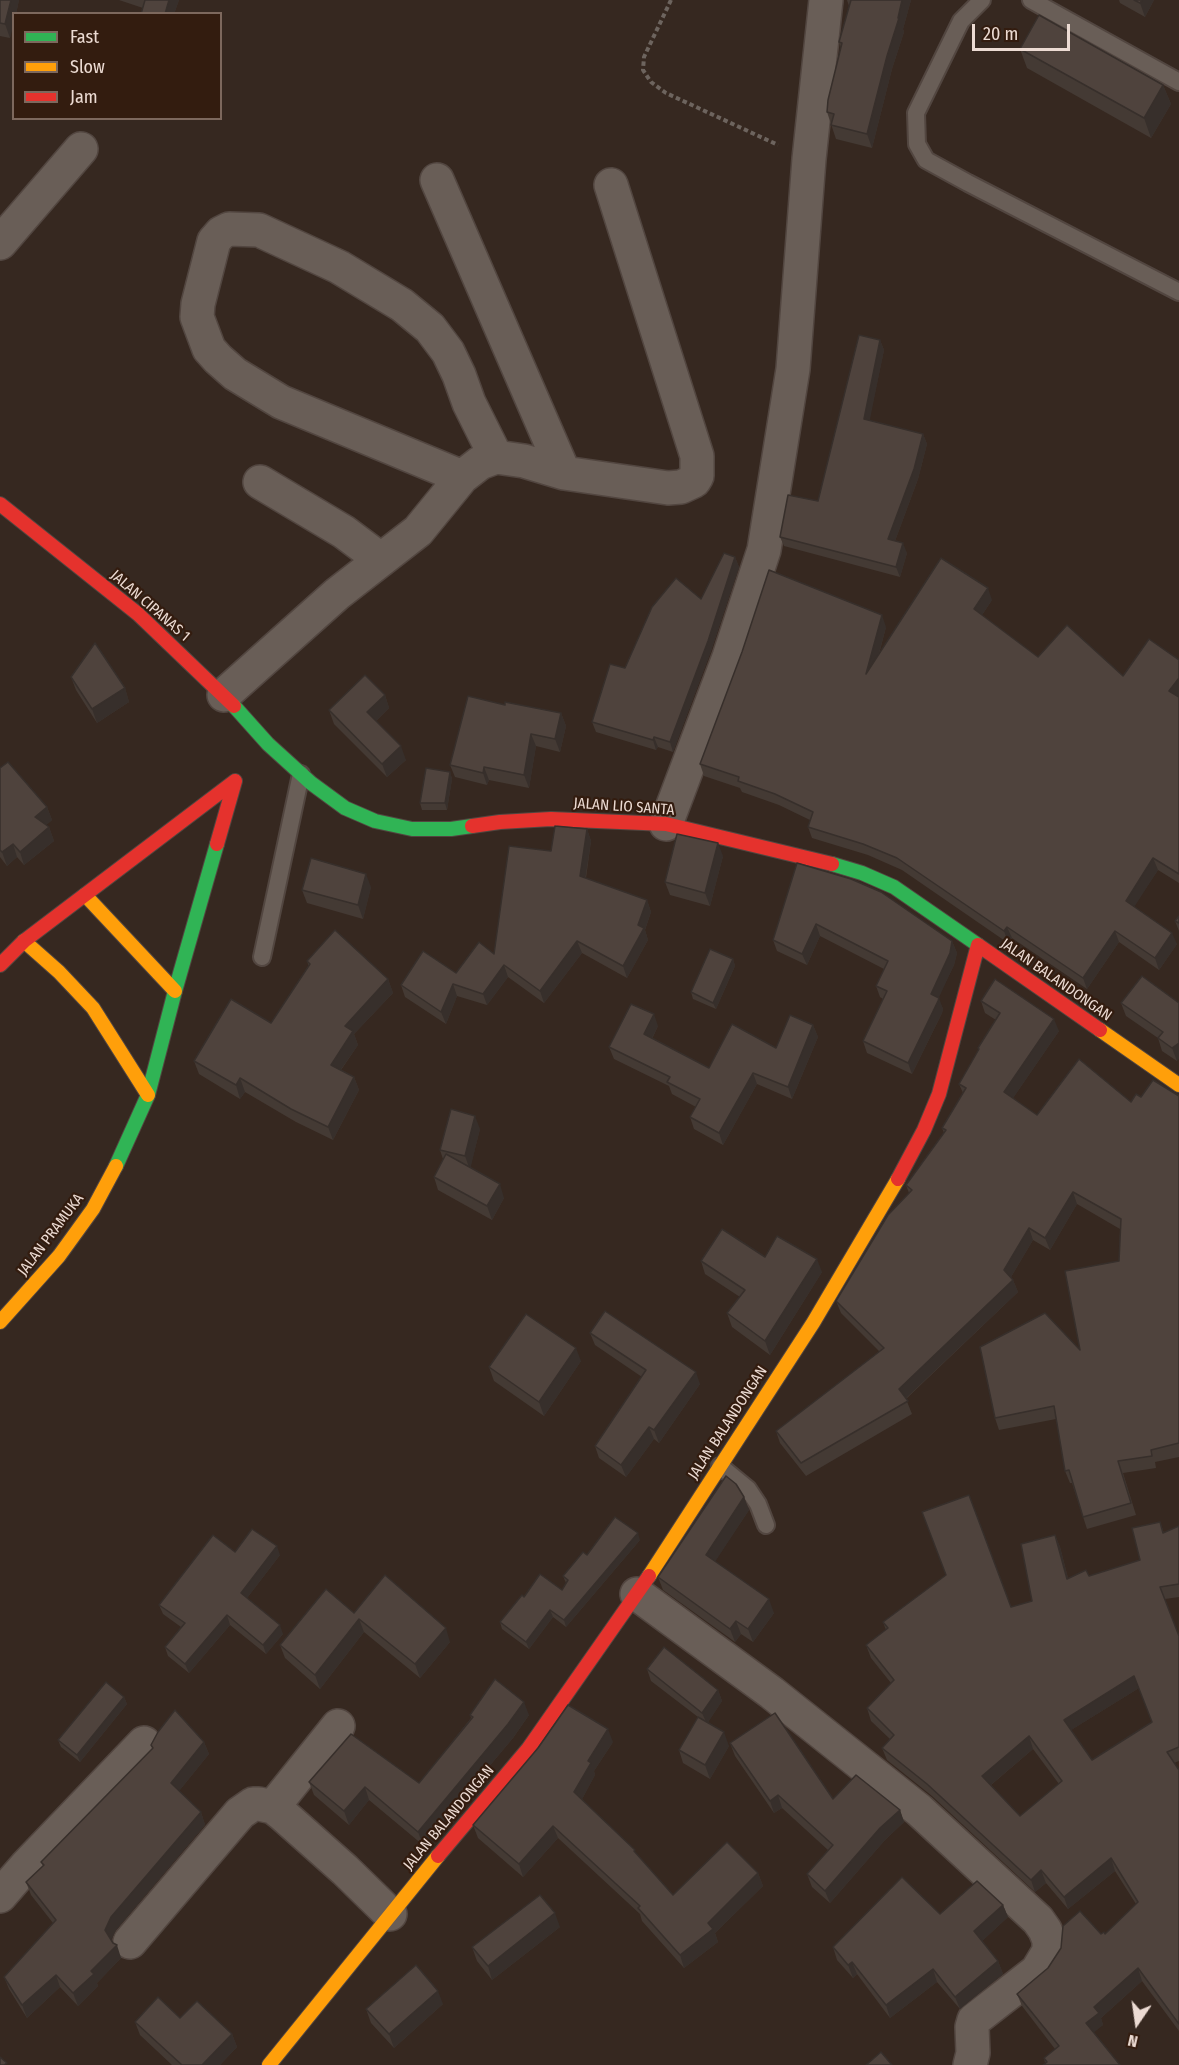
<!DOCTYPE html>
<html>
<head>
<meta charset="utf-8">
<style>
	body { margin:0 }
	#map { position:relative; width:1179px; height:2065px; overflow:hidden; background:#362820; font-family:"Fira Sans Condensed",sans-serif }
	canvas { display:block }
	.legend { position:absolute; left:12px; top:12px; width:210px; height:108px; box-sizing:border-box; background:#331c0f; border:2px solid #7d685d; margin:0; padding:8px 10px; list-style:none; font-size:18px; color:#ecdbd3 }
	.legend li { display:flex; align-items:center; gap:12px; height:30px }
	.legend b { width:30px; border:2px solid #7d685d }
	.north { position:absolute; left:1107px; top:1993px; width:60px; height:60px; -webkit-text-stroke:4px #331c0f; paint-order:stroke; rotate:193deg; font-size:16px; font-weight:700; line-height:24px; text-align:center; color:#ecdbd3 }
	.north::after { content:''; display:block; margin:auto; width:21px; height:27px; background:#ecdbd3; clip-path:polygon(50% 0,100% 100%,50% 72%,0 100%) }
	.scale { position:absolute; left:972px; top:24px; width:98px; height:27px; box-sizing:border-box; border:3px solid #ecdbd3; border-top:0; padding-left:8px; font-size:18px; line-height:21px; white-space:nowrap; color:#ecdbd3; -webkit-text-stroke:4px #331c0f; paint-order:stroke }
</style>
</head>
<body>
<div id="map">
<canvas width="1179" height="2065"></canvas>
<ul class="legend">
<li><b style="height:8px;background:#30b455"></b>Fast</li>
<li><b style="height:8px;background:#ff9f0a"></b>Slow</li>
<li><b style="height:8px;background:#e5322d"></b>Jam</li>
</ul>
<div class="north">N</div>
<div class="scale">20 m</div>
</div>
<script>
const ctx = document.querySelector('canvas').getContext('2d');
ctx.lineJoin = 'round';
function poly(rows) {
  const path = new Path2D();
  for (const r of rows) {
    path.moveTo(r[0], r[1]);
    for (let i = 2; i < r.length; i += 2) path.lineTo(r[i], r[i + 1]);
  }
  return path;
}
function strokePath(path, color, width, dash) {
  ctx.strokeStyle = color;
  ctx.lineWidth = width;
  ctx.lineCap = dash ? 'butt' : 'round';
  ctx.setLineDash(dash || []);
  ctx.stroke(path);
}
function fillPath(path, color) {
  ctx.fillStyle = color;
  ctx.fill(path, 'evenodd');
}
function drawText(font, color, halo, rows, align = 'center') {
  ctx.font = font + ' "Fira Sans Condensed",sans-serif';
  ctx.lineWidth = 4.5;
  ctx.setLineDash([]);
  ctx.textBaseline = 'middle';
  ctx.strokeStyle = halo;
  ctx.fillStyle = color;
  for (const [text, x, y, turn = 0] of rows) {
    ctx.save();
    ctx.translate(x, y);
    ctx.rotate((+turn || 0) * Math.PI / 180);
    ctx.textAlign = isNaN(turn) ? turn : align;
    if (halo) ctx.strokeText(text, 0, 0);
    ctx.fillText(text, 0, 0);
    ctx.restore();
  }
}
const lane = poly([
	[982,0,961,21,916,113,917,144,926,160,968,183,1179,292],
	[1031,0,1179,82],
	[262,957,301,774],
	[720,1466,748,1489,758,1504,766,1525]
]);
const street = poly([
	[437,180,564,473],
	[0,243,81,149],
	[462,477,281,402,235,374,218,359,209,349,197,317,198,304,214,241,221,233,229,229,259,230,339,267,402,305,430,328,448,352,459,375,469,403,496,457],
	[260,482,344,532,380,559],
	[224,695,337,594,418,531,462,477,480,463,496,457,524,461,564,473,668,488,681,487,694,481,697,476,697,456,611,185],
	[666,824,729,657,764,550,793,369,809,159,826,0],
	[637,1594,772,1693,919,1810,1038,1920,1045,1930,1049,1940,1049,1951,1037,1971,974,2020,972,2027,973,2053,970,2065],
	[273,1807,338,1726],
	[0,1896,26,1866,144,1743],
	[130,1942,240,1813,253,1804,259,1804,273,1807,282,1814,345,1870,390,1914]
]);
const fast = poly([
	[234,706,268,744,311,783,345,808,375,821,412,829,451,829,472,826],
	[832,864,862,873,894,887,978,945],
	[116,1166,148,1095,175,991,217,844]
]);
const slow = poly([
	[85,895,175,991],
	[24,941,59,972,93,1008,148,1095],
	[1100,1030,1179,1085],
	[0,1322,59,1256,93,1209,116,1166],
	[649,1576,813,1323,898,1179],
	[269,2065,438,1856]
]);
const jam = poly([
	[0,504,138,614,234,706],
	[472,826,500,822,551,819,666,824,832,864],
	[0,965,24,941,235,781,217,844],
	[898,1179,924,1130,939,1094,978,945,1100,1030],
	[438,1856,528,1749,649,1576]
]);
strokePath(lane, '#524640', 20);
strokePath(street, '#524640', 36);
strokePath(fast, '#524640', 16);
strokePath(slow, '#524640', 16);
strokePath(jam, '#524640', 16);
strokePath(poly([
	[671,0,644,57,643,70,651,82,666,93,778,145]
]), '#6d645e', 4, [4.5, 3]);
strokePath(lane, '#695e57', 16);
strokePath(street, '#695e57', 33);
strokePath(fast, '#30b455', 14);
strokePath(slow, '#ff9f0a', 14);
strokePath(jam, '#e5322d', 14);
fillPath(poly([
	[0,0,19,0,16,14,14,14,10,38,0,36],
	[119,0,179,0,174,14,143,8],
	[847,0,911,0,903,29,904,32,892,69,872,148,836,139,827,112,841,48,839,42,849,6],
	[1119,0,1154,0,1145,17,1120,3],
	[1020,49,1163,85,1171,104,1151,138,1027,68],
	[880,340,884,350,869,421,923,434,927,444,918,479,895,541,907,553,900,577,784,546,780,537,818,501],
	[735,557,739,567,711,651,673,752,658,747,656,750,596,732,592,722,625,668,701,599],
	[992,600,982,615,1038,657,1123,676,1179,697,1179,883,1158,870,1134,906,1177,944,1159,970,1119,942,1087,989,1012,938,1008,943,902,870,868,855,812,838,808,827,810,820,779,805,742,792,740,788,704,776,700,764,886,627,879,654],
	[71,677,125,688,129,702,97,723,76,690],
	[385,695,389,708,376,721,406,760,387,777,334,724,329,710],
	[505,705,561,713,566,726,560,752,536,746,529,788,489,780,487,785,455,777,450,765],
	[0,768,47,807,52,820,46,825,49,827,54,841,24,865,17,857,7,866,0,857],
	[450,772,452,779,447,810,422,810,420,803],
	[587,829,591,841,586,878,647,900,651,912,645,930,648,940,627,978,582,953,544,1003,508,977,487,1005,457,996,446,1024,405,997,401,985,456,973,494,954,551,851],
	[723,856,710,906,670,895,665,882],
	[797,863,952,941,957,953,954,965,938,998,943,1009,942,1013,912,1074,867,1053,863,1041,883,999,880,997,876,986,884,969,820,936,807,965,777,951,773,940],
	[371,887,363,919,307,903,302,890],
	[1179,916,1179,931,1175,921],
	[733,959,735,966,716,1009,693,999,691,992],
	[307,961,388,979,393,993,354,1034,358,1045,341,1070,354,1077,359,1090,333,1140,296,1122,245,1092,240,1099,199,1074,194,1061,271,1023,309,967],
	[981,1001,1059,1031,1013,1098,1037,1115,1131,1102,1141,1097,1179,1096,1179,1457,1155,1462,1156,1468,1123,1473,1136,1515,1087,1529,1072,1483,1070,1483,1065,1471,1056,1419,999,1430,995,1418,1080,1350,1119,1261,1120,1229,1077,1204,1050,1250,1033,1240,1011,1277,1013,1280,1018,1292,906,1399,912,1414,806,1476,780,1443,776,1431,880,1352,841,1313,836,1301,909,1193,906,1185,944,1133,942,1128,963,1093,959,1084,979,1050,978,1048,996,1020,985,1013],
	[1121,1003,1179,1003,1177,1061,1162,1051,1158,1038,1126,1016],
	[813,1025,818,1037,792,1099,757,1084,723,1145,694,1129,690,1117,696,1107,672,1094,669,1086,614,1059,609,1047,658,1026,652,1039,709,1068,776,1048],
	[480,1129,470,1168,504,1198,492,1220,438,1190,434,1177,443,1159,440,1150],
	[765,1257,822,1272,770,1355,732,1327,727,1313,740,1297,705,1274,701,1261],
	[590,1333,700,1384,659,1443,654,1439,626,1477,599,1458,595,1446,642,1377,595,1345],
	[581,1361,544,1416,494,1381,489,1367],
	[744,1497,749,1510,715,1561,774,1613,753,1642,741,1634,735,1642,663,1590,658,1577],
	[1160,1522,1164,1533,1179,1526,1179,1597,1165,1599,1179,1636,1179,1761,1174,1763,1179,1770,1179,2031,1142,1981,1101,2018,1103,2025,1045,2063,1044,2058,1055,2049,1022,2006,1017,1994,1101,1934,1105,1934,1136,1904,1115,1871,1068,1909,1046,1883,1035,1892,932,1796,887,1760,882,1748,890,1739,871,1721,867,1708,891,1683,871,1658,866,1645,886,1630,883,1622,1011,1607,1032,1601,1055,1535,1060,1547,1068,1578,1089,1576,1140,1560],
	[1139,1688,1152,1723,1092,1760,1071,1730],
	[1033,1749,1059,1784,1020,1816,991,1785],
	[640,1540,566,1627,553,1617,529,1649,502,1629,500,1622,524,1597,562,1590,566,1583,563,1576,587,1555],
	[235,1552,280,1555,247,1598,283,1634,266,1654,230,1625,189,1673,168,1656,165,1647,181,1627,163,1614,159,1605],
	[354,1613,450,1642,420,1678,364,1632,320,1689,285,1658,280,1645],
	[647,1669,718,1690,722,1701,708,1722,729,1746,710,1779,683,1763,679,1750,698,1717,651,1681],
	[124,1697,127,1704,80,1762,61,1747,58,1740],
	[470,1715,529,1715,513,1738,423,1845,369,1800,349,1825,314,1795,309,1782,419,1783,471,1718],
	[204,1742,209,1754,179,1791,201,1812,205,1825,116,1930,111,1940,121,1958,97,1983,98,1986,78,2006,60,1987,27,2018,9,1989,4,1977,53,1923,31,1895,26,1882,43,1866,41,1862,153,1749,151,1745],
	[613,1742,594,1771,595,1775,582,1799,637,1855,673,1895,758,1873,763,1886,715,1933,718,1942,684,1968,642,1921,640,1914,558,1838,523,1877,478,1838,473,1825],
	[730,1743,833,1799,900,1810,904,1822,885,1840,830,1903,812,1887,807,1874,828,1850,782,1808,774,1813,735,1756],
	[1003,1905,1008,1917,982,1941,998,1961,1003,1974,960,2009,937,1982,890,2018,857,1974,853,1978,837,1960,833,1947,940,1914],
	[560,1927,492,1980,477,1961,472,1947],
	[443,2004,394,2048,371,2023,366,2009],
	[180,2018,232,2034,237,2047,220,2065,172,2065,140,2035,135,2022]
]), '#443a34');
fillPath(poly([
	[11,0,19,0,16,14,14,14,14,23,10,38,5,24],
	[169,0,179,0,174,14,165,14],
	[902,0,911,0,903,29,904,32,892,69,872,148,867,134],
	[1142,0,1154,0,1145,17,1140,3],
	[1163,85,1171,104,1151,138,1144,118],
	[880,340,884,350,868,429,864,419],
	[923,434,927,444,918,479,892,549,888,539],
	[903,543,907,553,900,577,896,567],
	[735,557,739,567,711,651,673,752,670,742],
	[988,588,992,600,978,621,974,609],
	[882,615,886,627,870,686,866,674],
	[1179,678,1179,696,1174,703,1169,691],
	[125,688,129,702,97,723,92,709],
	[385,695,389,708,372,725,367,712],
	[561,713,566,726,560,752,555,739],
	[531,734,536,746,529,788,524,775],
	[654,737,658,747,656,750,653,740],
	[401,746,406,760,387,777,382,764],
	[484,767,489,780,487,785,483,773],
	[450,772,452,779,447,810,445,803],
	[47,807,52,820,40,831,35,817],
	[49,827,54,841,24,865,20,852],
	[587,829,591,841,584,887,580,876],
	[718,843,723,856,710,906,705,893],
	[13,844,17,857,7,866,2,852],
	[1153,858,1158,870,1131,912,1126,901],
	[366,874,371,887,363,919,358,905],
	[647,900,651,912,645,930,648,940,627,978,623,966],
	[816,924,820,936,807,965,802,954],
	[1007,927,1012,938,1008,943,1004,931],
	[1115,931,1119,942,1087,989,1083,978],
	[1172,933,1177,944,1159,970,1155,958],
	[577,941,582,953,544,1003,540,991],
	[952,941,957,953,954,965,935,1006,931,994],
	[733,959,735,966,716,1009,713,1003],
	[504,965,508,977,487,1005,483,994],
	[388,979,393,993,354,1034,358,1045,335,1078,331,1065,345,1026],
	[453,984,457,996,446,1024,441,1012],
	[939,998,943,1009,942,1013,912,1074,908,1063],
	[654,1014,658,1026,648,1046,644,1034],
	[1054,1019,1059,1031,1009,1104,1004,1092],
	[813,1025,818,1037,792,1099,788,1087],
	[1179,1043,1179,1059,1177,1061,1172,1048],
	[753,1073,757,1084,723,1145,719,1133],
	[354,1077,359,1090,333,1140,328,1127],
	[240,1078,245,1092,240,1099,236,1085],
	[475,1116,480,1129,470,1170,465,1156],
	[500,1184,504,1198,492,1220,487,1206],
	[1073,1192,1077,1204,1050,1250,1045,1238],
	[1029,1228,1033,1240,1008,1282,1004,1270],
	[817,1259,822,1272,770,1355,765,1341],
	[1013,1280,1018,1292,903,1401,899,1389],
	[576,1348,581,1361,544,1416,539,1402],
	[696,1372,700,1384,659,1443,654,1430],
	[649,1427,654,1439,626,1477,621,1465],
	[744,1497,749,1510,711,1568,706,1555],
	[638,1533,640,1540,566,1627,564,1620],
	[1055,1535,1060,1547,1071,1591,1067,1579],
	[277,1546,280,1555,244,1602,241,1593],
	[769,1599,774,1613,753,1642,748,1629],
	[550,1610,553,1617,529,1649,526,1642],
	[227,1615,230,1625,189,1673,185,1664],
	[359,1619,364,1632,320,1689,315,1675],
	[736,1621,741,1634,735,1642,730,1629],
	[280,1625,283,1634,266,1654,263,1645],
	[446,1628,450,1642,420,1678,415,1664],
	[1134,1676,1139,1688,1068,1732,1064,1720],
	[718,1690,722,1701,707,1724,702,1713],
	[124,1697,127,1704,80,1762,77,1755],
	[524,1702,529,1715,513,1738,423,1845,418,1832],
	[608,1729,613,1742,594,1771,595,1775,579,1805,574,1792,588,1761],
	[724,1732,729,1746,710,1779,705,1765],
	[1029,1736,1033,1749,986,1789,982,1776],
	[204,1742,209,1754,175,1796,171,1783],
	[365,1787,369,1800,349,1825,344,1811],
	[778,1795,782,1808,774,1813,770,1801],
	[900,1810,904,1822,885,1840,830,1903,825,1891,880,1828],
	[201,1812,205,1825,116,1930,110,1943,105,1930,111,1917],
	[553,1826,558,1838,523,1877,519,1864],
	[1111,1858,1115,1871,1068,1909,1064,1897],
	[1041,1870,1046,1883,1035,1892,1031,1880],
	[758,1873,763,1886,715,1933,718,1942,684,1968,680,1955,708,1923],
	[1003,1905,1008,1917,979,1944,974,1931],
	[555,1913,560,1927,492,1980,488,1966],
	[117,1945,121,1958,97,1983,98,1986,78,2006,73,1993,91,1971],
	[998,1961,1003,1974,960,2009,955,1997],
	[852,1962,857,1974,853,1978,848,1965],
	[1138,1968,1142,1981,1101,2018,1103,2025,1091,2035,1086,2023,1094,2007],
	[933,1969,937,1982,890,2018,886,2005],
	[56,1975,60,1987,27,2018,22,2005],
	[438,1991,443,2004,394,2048,389,2034],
	[232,2034,237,2047,220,2065,202,2065]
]), '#372f2b');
const building = poly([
	[0,0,11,0,5,24,0,23,0,0],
	[145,0,169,0,165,14,141,14,145,0],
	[851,0,902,0,898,18,899,18,887,56,867,134,831,125,834,114,827,112,828,100,842,43,839,42,851,0],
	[1134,0,1142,0,1140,3,1134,0],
	[1039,15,1163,85,1144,118,1020,49,1039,15],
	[859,335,880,340,864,419,923,434,914,469,888,539,903,543,896,567,780,537,788,495,818,501,859,335],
	[724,553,735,557,708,641,670,742,654,737,653,740,592,722,610,664,625,668,652,607,676,578,701,599,724,553],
	[941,558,988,588,974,609,1038,657,1067,625,1123,676,1149,639,1179,660,1179,678,1169,691,1179,697,1179,874,1153,858,1126,901,1172,933,1155,958,1115,931,1083,978,1007,927,1004,931,897,858,863,844,808,827,813,812,775,794,738,781,739,777,700,764,742,652,769,570,882,615,866,674,941,558],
	[95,643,125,688,92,709,71,677,95,643],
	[365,675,385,695,367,712,401,746,382,764,329,710,365,675],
	[468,696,505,705,505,702,561,713,555,739,531,734,524,775,484,767,483,773,450,765,468,696],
	[8,762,47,807,35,817,49,827,20,852,13,844,2,852,0,850,0,768,8,762],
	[426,768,450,772,445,803,420,803,426,768],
	[555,826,587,829,580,876,647,900,638,925,644,928,623,966,577,941,540,991,504,965,483,994,453,984,441,1012,401,985,423,951,456,973,479,942,494,954,509,846,551,851,555,826],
	[677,834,718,843,705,893,665,882,677,834],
	[311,858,366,874,358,905,302,890,311,858],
	[797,863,851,879,881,892,952,941,950,953,931,994,939,998,938,1001,908,1063,863,1041,887,991,876,986,888,961,816,924,802,954,773,940,797,863],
	[1179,916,1179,923,1175,921,1179,916],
	[335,930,388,979,345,1026,353,1031,331,1065,354,1077,328,1127,291,1109,240,1078,236,1085,194,1061,231,999,271,1023,310,964,307,961,335,930],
	[710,949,733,959,713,1003,691,992,710,949],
	[1142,976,1179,1003,1179,1043,1172,1048,1158,1038,1163,1032,1121,1003,1142,976],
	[995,979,1054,1019,1004,1092,1037,1115,1079,1059,1131,1102,1136,1094,1141,1097,1153,1080,1179,1096,1179,1443,1151,1450,1152,1456,1118,1461,1131,1503,1083,1517,1069,1470,1065,1471,1054,1406,995,1418,980,1347,1045,1313,1080,1350,1065,1271,1119,1261,1121,1219,1073,1192,1045,1238,1029,1228,1004,1270,1013,1280,899,1389,908,1401,801,1463,776,1431,884,1348,836,1301,888,1215,912,1190,906,1185,946,1130,942,1128,966,1088,959,1084,979,1049,978,1048,1000,1013,981,1001,995,979],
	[631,1004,654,1014,644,1034,709,1068,732,1024,776,1048,790,1015,813,1025,788,1087,753,1073,719,1133,690,1117,700,1099,667,1082,670,1077,609,1047,631,1004],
	[451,1109,475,1116,465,1156,440,1150,451,1109],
	[446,1154,500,1184,487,1206,434,1177,446,1154],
	[722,1229,765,1257,777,1236,817,1259,765,1341,727,1313,745,1290,701,1261,722,1229],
	[605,1311,696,1372,654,1430,649,1427,621,1465,595,1446,646,1370,590,1333,605,1311],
	[526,1314,576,1348,539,1402,489,1367,526,1314],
	[726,1476,736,1484,744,1497,706,1555,769,1599,748,1629,736,1621,730,1629,658,1577,726,1476],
	[969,1495,1011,1607,1032,1601,1021,1544,1055,1535,1067,1579,1086,1570,1089,1576,1140,1560,1132,1528,1160,1522,1163,1533,1179,1526,1179,1584,1160,1587,1179,1636,1179,1747,1167,1752,1179,1770,1179,2024,1138,1968,1094,2007,1099,2013,1086,2023,1120,2065,1043,2065,1047,2062,1044,2058,1059,2046,1017,1994,1048,1968,1061,1948,1063,1926,1080,1911,1101,1934,1104,1932,1105,1934,1138,1902,1111,1858,1064,1897,1041,1870,1031,1880,927,1784,882,1748,894,1735,867,1708,894,1680,866,1645,888,1628,883,1622,946,1575,922,1512,969,1495],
	[1134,1676,1152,1722,1092,1760,1064,1720,1134,1676],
	[1029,1736,1062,1781,1020,1816,982,1776,1029,1736],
	[615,1517,638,1533,564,1620,550,1610,526,1642,500,1622,522,1595,524,1597,540,1574,562,1590,568,1580,563,1576,583,1552,587,1555,615,1517],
	[252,1529,277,1546,241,1593,280,1625,263,1645,227,1615,185,1664,165,1647,185,1623,159,1605,213,1535,235,1552,252,1529],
	[385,1575,446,1628,415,1664,359,1619,315,1675,280,1645,326,1589,354,1613,385,1575],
	[664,1647,718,1690,702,1713,647,1669,664,1647],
	[495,1679,524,1702,508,1724,418,1832,365,1787,344,1811,309,1782,351,1734,419,1783,473,1717,470,1715,495,1679],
	[106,1682,124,1697,77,1755,58,1740,106,1682],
	[568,1705,608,1729,588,1761,591,1763,574,1792,635,1850,634,1851,673,1895,727,1842,758,1873,708,1923,713,1929,680,1955,638,1908,640,1906,553,1826,519,1864,473,1825,538,1748,568,1705],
	[175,1710,204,1742,171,1783,201,1812,111,1917,105,1930,113,1943,117,1945,91,1971,94,1974,73,1993,56,1975,22,2005,4,1977,56,1920,26,1882,44,1865,41,1862,153,1748,151,1745,158,1732,175,1710],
	[775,1713,833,1799,856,1775,900,1810,880,1828,825,1891,807,1874,833,1845,778,1795,770,1801,730,1743,775,1713],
	[698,1717,724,1732,705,1765,679,1750,698,1717],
	[902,1877,940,1914,977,1881,1003,1905,974,1931,998,1961,955,1997,933,1969,886,2005,852,1962,848,1965,833,1947,902,1877],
	[540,1895,555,1913,488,1966,472,1947,540,1895],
	[416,1965,438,1991,389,2034,366,2009,416,1965],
	[158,1997,180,2018,197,2001,232,2034,202,2065,182,2065,135,2022,158,1997],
	[881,2052,892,2065,866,2065,881,2052],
	[0,2057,7,2063,4,2065,0,2065,0,2057]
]);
fillPath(building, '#4f433d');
strokePath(building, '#372f2b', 1.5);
drawText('15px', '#ecdbd3', '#331c0f', [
	["JALAN CIPANAS 1",150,606,41],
	["JALAN LIO SANTA",624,807,4],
	["JALAN BALANDONGAN",1056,980,35],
	["JALAN PRAMUKA",51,1235,-53],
	["JALAN BALANDONGAN",728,1423,-57],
	["JALAN BALANDONGAN",449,1818,-50]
]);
</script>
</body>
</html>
